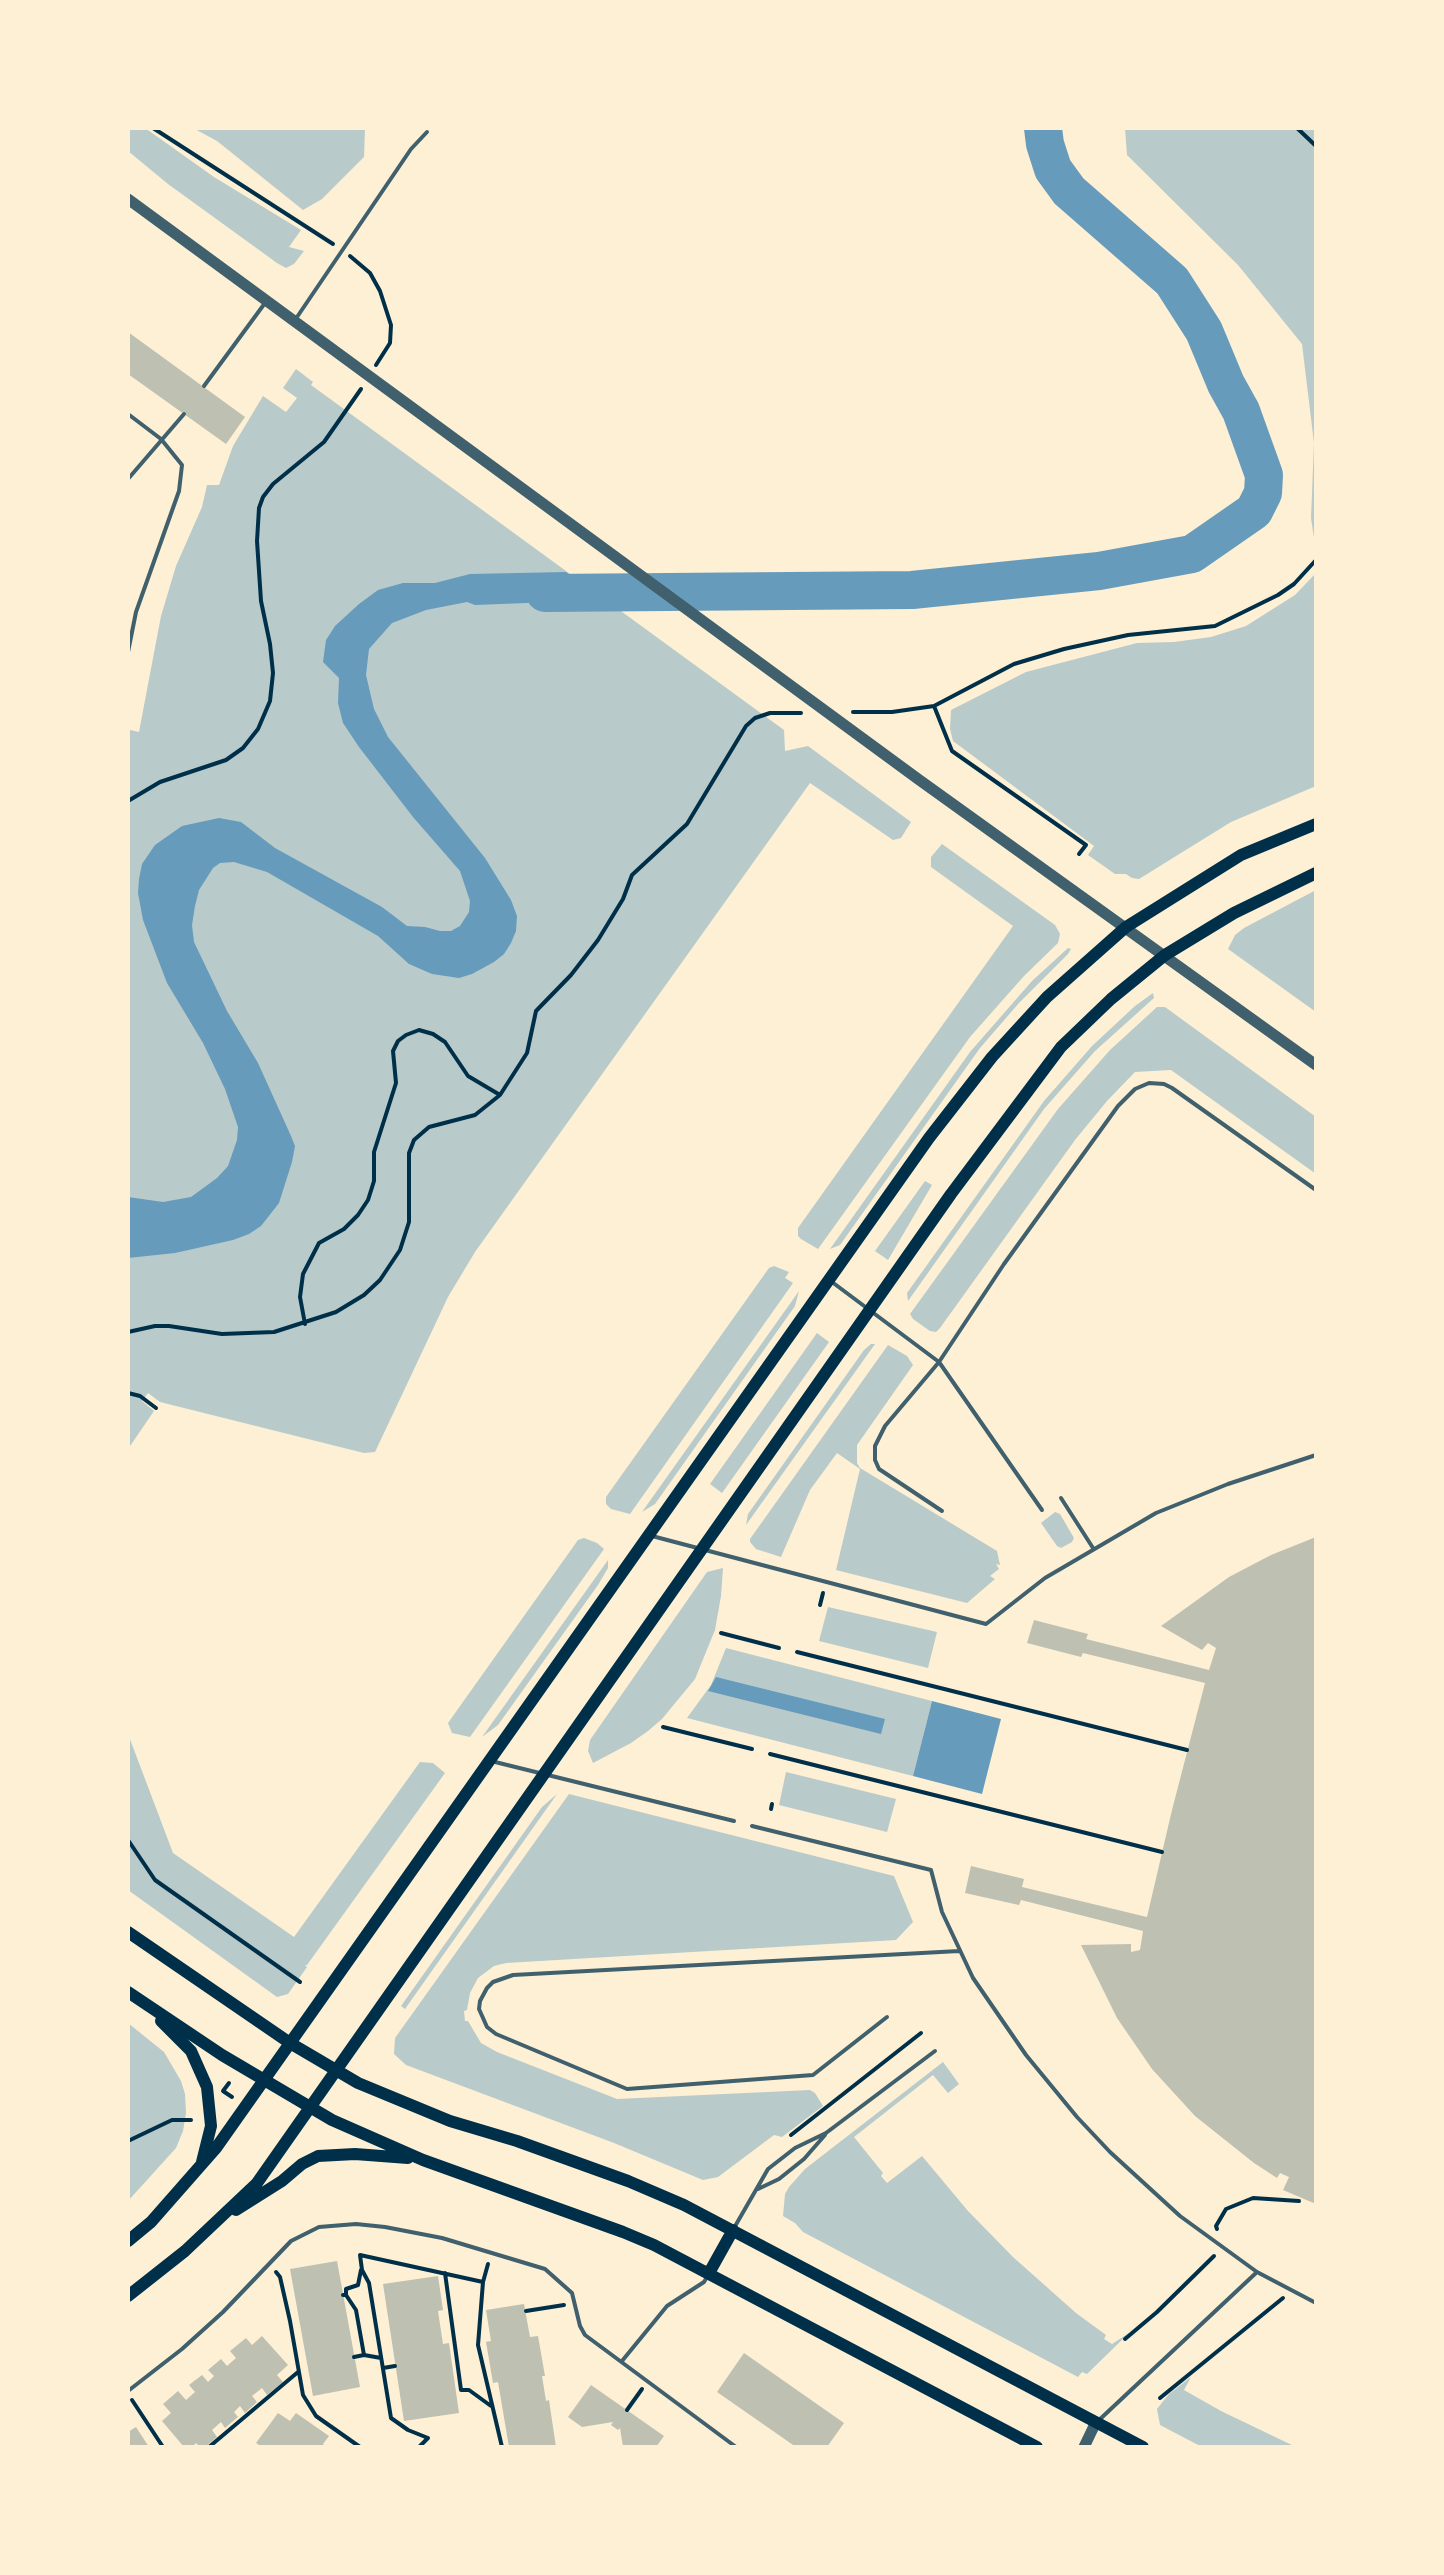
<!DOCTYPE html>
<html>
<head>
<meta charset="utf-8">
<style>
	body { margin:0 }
	#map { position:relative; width:1444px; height:2575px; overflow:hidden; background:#fdf0d5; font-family:"Asap Condensed",sans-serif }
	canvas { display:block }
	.frame { position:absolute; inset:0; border:130px solid #fdf0d5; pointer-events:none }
</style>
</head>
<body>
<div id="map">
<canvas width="1444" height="2575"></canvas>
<div class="frame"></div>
</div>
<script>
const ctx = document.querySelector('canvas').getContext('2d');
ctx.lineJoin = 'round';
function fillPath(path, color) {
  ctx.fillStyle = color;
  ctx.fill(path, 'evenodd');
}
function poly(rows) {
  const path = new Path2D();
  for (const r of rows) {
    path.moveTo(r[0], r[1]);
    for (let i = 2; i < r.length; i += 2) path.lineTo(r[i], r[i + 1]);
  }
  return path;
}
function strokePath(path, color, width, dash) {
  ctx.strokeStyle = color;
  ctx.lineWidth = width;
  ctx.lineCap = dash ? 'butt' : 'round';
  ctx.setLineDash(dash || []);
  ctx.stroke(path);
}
fillPath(poly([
	[128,128,145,128,214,177,301,230,289,247,304,251,294,264,286,268,277,263,168,184,128,151],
	[193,128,365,128,364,157,322,199,303,210,217,141],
	[1125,128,1316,128,1316,551,1311,518,1314,443,1302,344,1238,265,1127,155],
	[296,369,313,382,311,385,784,730,785,751,808,746,911,822,901,838,893,840,810,783,475,1252,448,1297,375,1452,364,1453,160,1402,148,1393,142,1401,154,1411,128,1449,128,738,130,730,139,732,161,616,176,566,202,507,207,485,219,485,233,446,263,396,286,412,297,398,283,388],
	[1316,573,1316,786,1231,822,1139,879,1132,878,1126,874,1115,874,1088,855,1094,846,953,741,950,729,951,710,1026,672,1137,643,1174,642,1211,637,1246,626,1295,595],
	[942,844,1055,925,1060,934,1058,943,1024,976,970,1037,818,1249,801,1239,798,1236,798,1228,1013,926,931,867,931,857],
	[1316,890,1316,1012,1228,949,1235,935,1244,928],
	[1068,948,1071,949,1068,954,1019,1003,980,1048,840,1245,830,1249,970,1052,1032,981],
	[1153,993,1154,998,1095,1051,1044,1109,908,1301,907,1293,1044,1101,1092,1046,1135,1006],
	[1157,1007,1165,1007,1316,1117,1316,1174,1171,1070,1135,1072,1107,1101,1075,1140,940,1328,936,1332,930,1331,913,1319,910,1314,1058,1109,1110,1050],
	[925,1181,932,1185,888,1260,875,1251],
	[774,1266,789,1272,785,1278,793,1283,630,1514,611,1509,606,1504,606,1497,769,1268],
	[799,1291,795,1306,655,1504,642,1512],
	[817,1333,829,1342,722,1493,710,1484],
	[871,1344,875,1344,746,1525,748,1514,864,1350],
	[888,1345,907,1356,913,1365,857,1445,857,1463,860,1468,997,1551,1000,1565,996,1564,999,1569,990,1576,995,1579,967,1603,836,1570,860,1469,837,1453,810,1490,781,1557,756,1549,750,1542,750,1539],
	[1055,1512,1060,1514,1074,1538,1072,1542,1061,1548,1057,1546,1041,1523],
	[584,1538,597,1543,604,1549,470,1737,452,1733,448,1723,578,1540],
	[608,1560,608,1568,598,1585,498,1725,482,1737],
	[723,1568,721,1596,715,1630,695,1679,662,1719,648,1731,631,1743,593,1763,588,1751,590,1740,707,1572],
	[828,1607,937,1632,928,1668,819,1641],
	[726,1648,932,1701,913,1776,687,1718,711,1685],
	[128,1734,173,1853,294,1937,420,1762,433,1763,445,1773,307,1965,305,1965,307,1967,288,1994,277,1997,128,1890],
	[786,1772,896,1799,887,1832,779,1805],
	[557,1794,405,2009,401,2006,542,1807],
	[569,1794,894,1876,913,1922,896,1940,506,1963,494,1966,478,1978,470,1993,467,2010,464,2011,465,2021,468,2021,481,2043,497,2052,617,2099,810,2090,815,2093,823,2106,782,2137,774,2135,718,2177,703,2180,614,2143,406,2065,394,2054,395,2038],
	[128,2023,164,2052,181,2081,185,2094,186,2113,183,2131,176,2148,128,2201],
	[943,2062,959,2084,948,2093,933,2075,854,2137,883,2173,881,2176,887,2183,922,2156,968,2211,1013,2257,1076,2313,1106,2335,1104,2339,1112,2344,1129,2333,1087,2374,1082,2372,1078,2377,803,2232,795,2223,783,2216,785,2194,789,2187,805,2169],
	[1191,2377,1184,2390,1221,2411,1296,2447,1202,2447,1160,2425,1157,2409,1169,2394]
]), '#b9caca');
fillPath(poly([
	[566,572,604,600,475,605,467,602,426,610,392,623,369,649,366,675,374,709,388,737,485,858,511,900,517,916,516,931,511,943,504,954,494,962,472,974,459,978,432,974,409,964,378,936,267,872,234,862,220,863,213,868,199,890,195,906,192,925,194,942,227,1011,258,1063,291,1136,295,1146,292,1162,279,1203,261,1226,249,1234,233,1240,175,1253,128,1258,128,1197,163,1202,191,1197,217,1178,228,1166,237,1140,238,1127,225,1089,203,1043,167,983,143,920,138,893,139,879,142,864,155,845,182,826,219,818,241,822,275,848,382,907,407,926,425,927,440,931,451,931,460,926,469,912,470,901,460,871,413,817,359,747,343,723,338,703,339,678,323,662,326,640,335,626,359,604,378,590,403,583,435,583,470,574],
	[716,1677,885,1719,881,1734,708,1691],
	[932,1701,1001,1719,982,1794,913,1776]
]), '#669bbc');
strokePath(poly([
	[545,593,912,590,1099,571,1192,554,1254,511,1263,493,1264,475,1241,411,1226,384,1204,331,1172,281,1069,191,1053,169,1045,144,1043,128]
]), '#669bbc', 38);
fillPath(poly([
	[128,332,245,417,226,444,128,374],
	[1316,1537,1316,2204,1283,2190,1289,2177,1280,2173,1277,2178,1254,2163,1195,2116,1152,2069,1117,2018,1081,1945,1131,1944,1131,1952,1140,1950,1143,1931,1021,1900,1019,1905,965,1893,971,1866,1024,1879,1022,1887,1147,1917,1172,1810,1205,1683,1083,1653,1081,1657,1027,1643,1034,1620,1088,1634,1086,1639,1209,1670,1216,1648,1208,1643,1202,1650,1161,1626,1229,1577,1271,1555],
	[337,2261,360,2387,313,2396,290,2269],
	[438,2276,443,2310,438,2311,443,2344,449,2343,459,2413,404,2421,383,2284],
	[524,2304,530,2337,538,2336,545,2376,542,2376,546,2401,549,2400,556,2447,509,2447,498,2382,493,2383,486,2342,491,2341,486,2310],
	[262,2336,288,2365,277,2375,283,2382,267,2395,262,2388,252,2396,257,2402,245,2413,240,2406,234,2412,238,2417,225,2428,221,2422,212,2430,217,2437,205,2447,200,2447,196,2443,192,2447,184,2447,162,2421,171,2413,163,2404,178,2391,186,2400,195,2392,189,2385,202,2375,208,2382,214,2376,208,2370,221,2359,227,2366,236,2358,230,2351,246,2338,252,2345],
	[744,2353,844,2423,827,2447,796,2447,717,2392],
	[591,2385,664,2436,656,2447,623,2447,620,2428,618,2430,611,2425,613,2422,582,2427,568,2417],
	[278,2413,290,2421,296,2413,329,2436,323,2444,326,2447,262,2447,256,2443],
	[136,2427,149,2447,128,2447,128,2432]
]), '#bec0b2');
strokePath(poly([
	[153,128,333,244],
	[1297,128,1316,146],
	[350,256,370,273,380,291,391,325,390,343,376,365],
	[934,706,952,751,1086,845,1079,854],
	[853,712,892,712,934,706,1014,664,1064,649,1128,635,1215,626,1278,595,1294,584,1316,560],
	[128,801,160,782,226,760,243,748,258,729,270,701,273,673,270,644,261,601,257,541,259,508,263,497,273,484,324,442,361,389],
	[305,1324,300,1297,303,1274,319,1243,344,1229,358,1215,368,1200,374,1181,374,1152,396,1083,393,1051,398,1041,406,1035,419,1030,433,1034,445,1042,468,1076,500,1095],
	[128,1332,155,1326,169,1326,222,1334,274,1332,336,1312,364,1295,380,1280,400,1250,409,1222,409,1153,414,1140,429,1127,475,1115,500,1095,527,1053,536,1011,571,975,598,940,623,899,632,875,687,824,746,726,755,718,770,713,801,713],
	[128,1393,140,1396,156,1408],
	[820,1605,823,1593],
	[721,1633,779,1648],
	[797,1652,1187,1750],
	[663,1727,752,1749],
	[770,1754,1162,1852],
	[771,1809,772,1804],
	[128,1840,155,1880,300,1982],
	[229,2083,223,2091,232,2097],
	[791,2135,921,2033],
	[128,2141,172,2120,191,2120],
	[1217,2229,1216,2226,1226,2209,1253,2198,1299,2201],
	[276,2272,280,2277,290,2321,303,2395,316,2416,360,2447],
	[445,2273,461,2390,469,2390,491,2406],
	[483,2282,478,2345,502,2447],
	[343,2295,346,2295,356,2310,364,2355],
	[346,2295,346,2289,358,2285,361,2270],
	[526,2311,564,2305],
	[1125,2339,1157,2312,1214,2256],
	[354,2357,364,2355,381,2358],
	[383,2368,395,2366],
	[1160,2398,1283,2298],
	[132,2400,163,2447],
	[627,2410,642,2389],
	[209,2447,298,2372],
	[419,2447,428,2438,408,2430,391,2418,369,2283,362,2270,360,2255,483,2282,488,2264]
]), '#003049', 4);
strokePath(poly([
	[295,320,411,149,427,132],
	[204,386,265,303],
	[128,414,161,439,182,465,179,491,136,612,128,652],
	[128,479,184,414],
	[832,1282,939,1362,1004,1264,1118,1106,1135,1089,1149,1083,1164,1084,1172,1088,1316,1190],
	[1061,1498,1093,1548],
	[942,1511,879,1469,875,1460,875,1446,885,1426,939,1362,1042,1510],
	[652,1536,986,1624,1045,1578,1156,1513,1228,1484,1316,1455],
	[491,1761,734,1821],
	[752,1826,931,1870,942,1912,973,1978,1026,2055,1077,2117,1110,2152,1180,2216,1257,2272,1316,2303],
	[887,2017,813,2075,627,2089,496,2034,487,2027,479,2009,480,2001,487,1988,493,1982,513,1975,959,1951],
	[758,2189,779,2179,804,2159,825,2135],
	[734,2228,768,2169,795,2148,826,2133,935,2051],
	[622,2361,667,2306,704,2282,707,2277],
	[128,2391,182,2349,223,2312,291,2241,319,2227,356,2224,385,2227,442,2238,545,2269,572,2293,580,2326,585,2335,736,2447],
	[1098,2421,1257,2272]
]), '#3f606c', 4);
strokePath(poly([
	[128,199,918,779,1316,1065],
	[1084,2447,1096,2422]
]), '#3f606c', 11);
strokePath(poly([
	[128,1932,290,2043,358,2083,450,2121,517,2141,628,2181,684,2205,1143,2447],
	[128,1992,222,2055,332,2120,423,2160,623,2232,654,2245,1037,2447],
	[161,2021,191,2051,207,2087,211,2126,202,2162],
	[236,2210,282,2181,302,2164,318,2156,355,2154,408,2158],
	[128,2241,151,2222,216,2148,929,1138,992,1057,1047,997,1126,927,1241,855,1316,824],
	[709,2273,733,2230],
	[128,2296,185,2251,257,2183,951,1194,1061,1047,1111,999,1165,955,1234,913,1316,873]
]), '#003049', 12);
</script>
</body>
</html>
